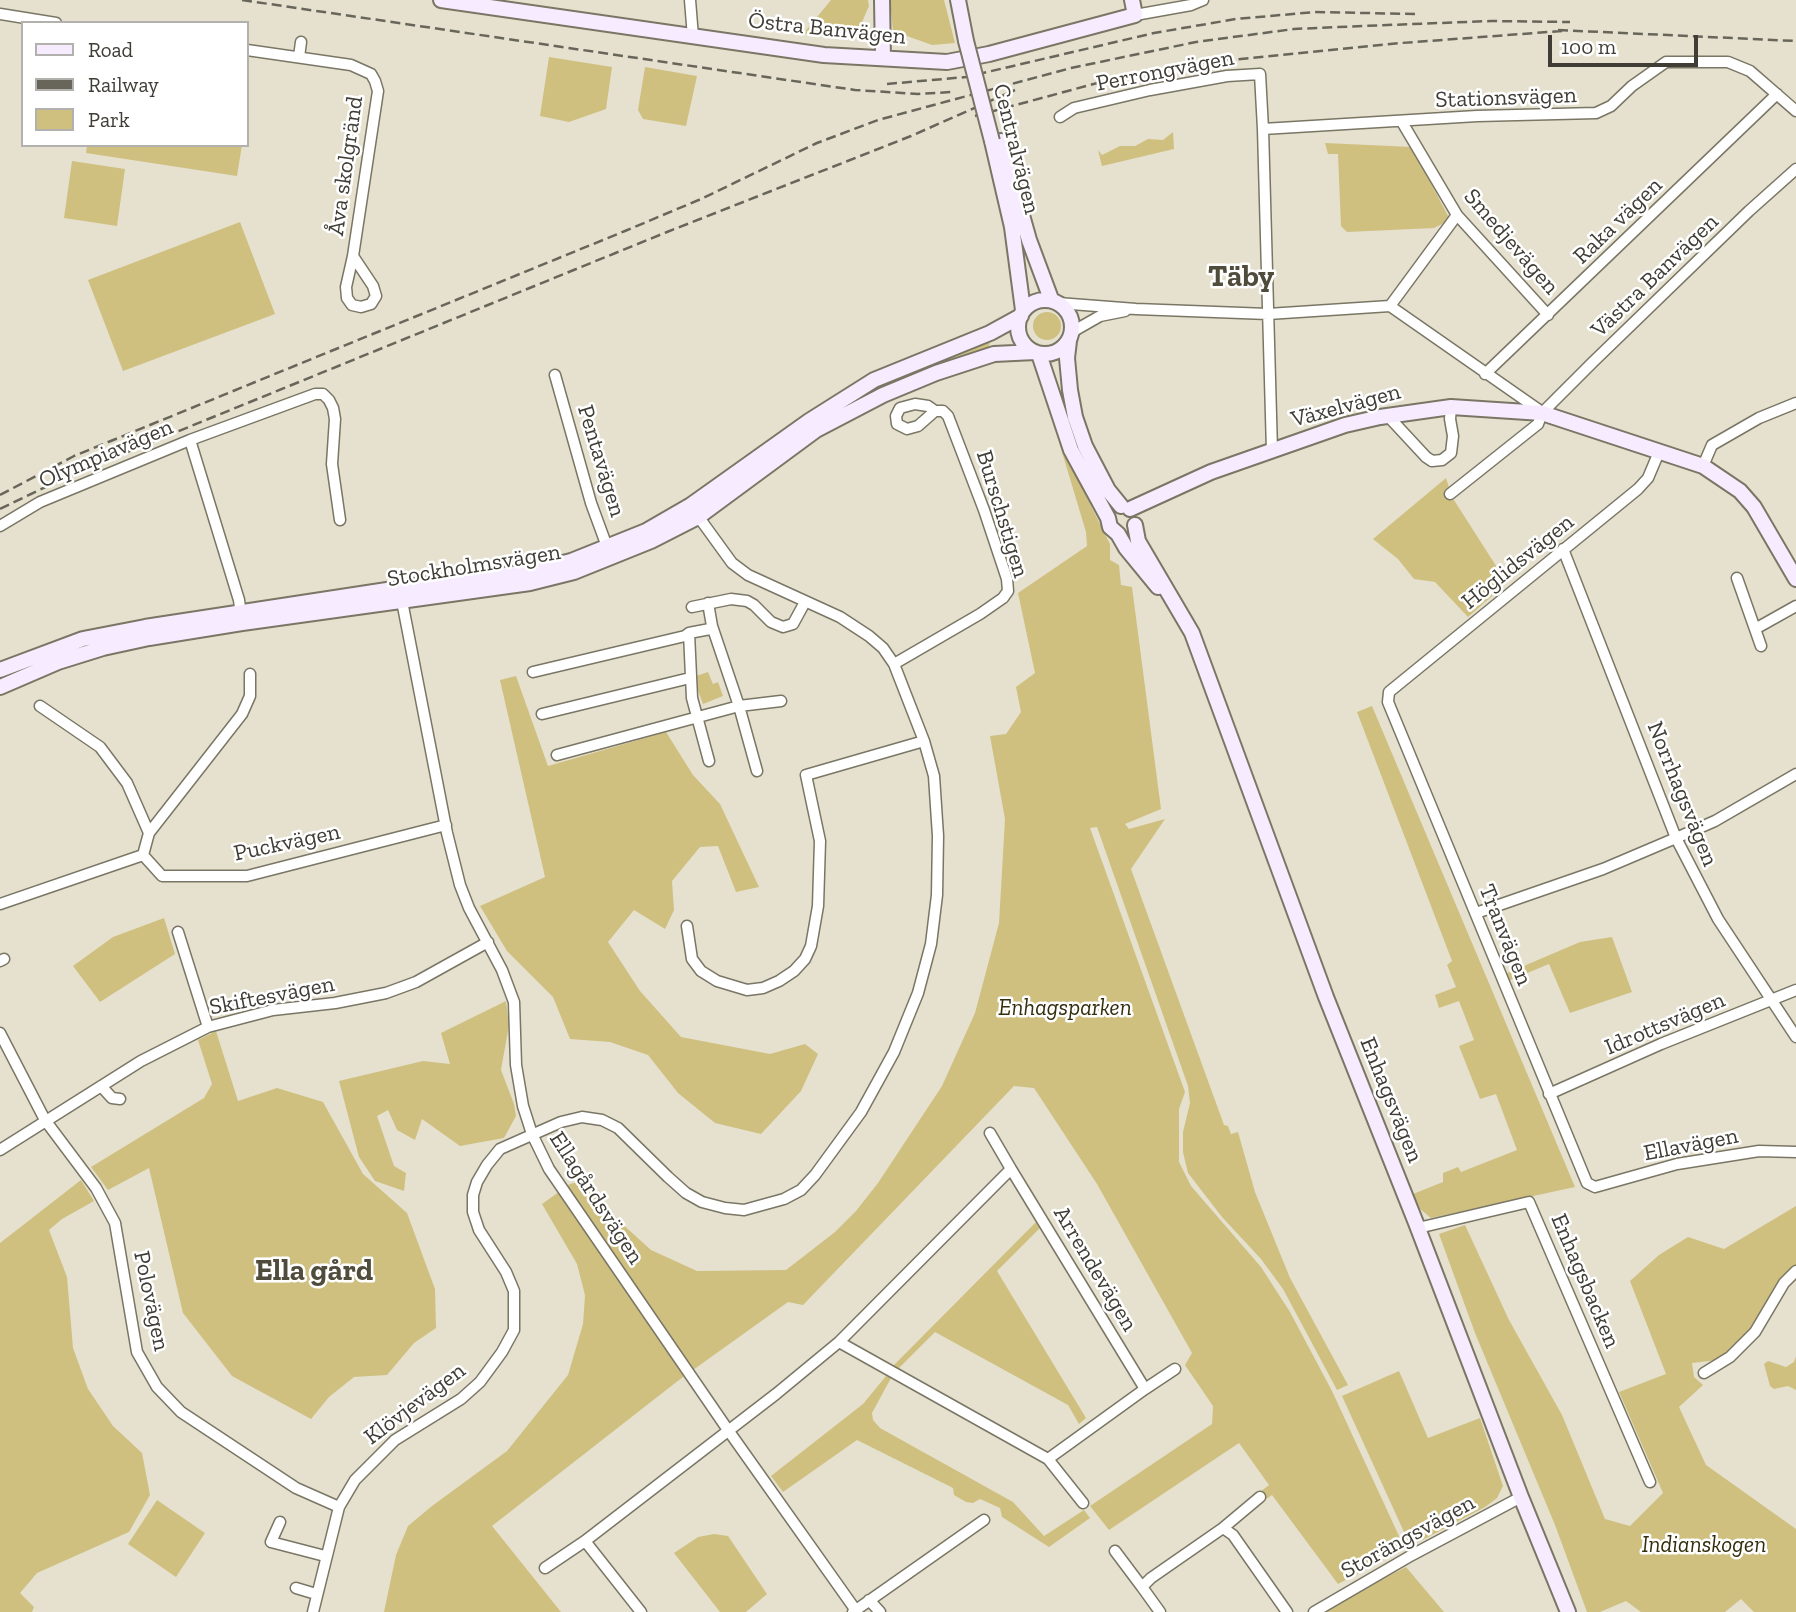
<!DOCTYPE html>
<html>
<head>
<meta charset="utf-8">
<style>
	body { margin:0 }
	#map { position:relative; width:1796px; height:1612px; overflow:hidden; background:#e5e1ce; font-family:"Zilla Slab",serif }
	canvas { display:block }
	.legend { position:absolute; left:21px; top:21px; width:228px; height:126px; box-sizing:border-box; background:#fff; border:2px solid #b2b1ae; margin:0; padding:9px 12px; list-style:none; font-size:21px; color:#3f3d35 }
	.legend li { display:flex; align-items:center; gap:14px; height:35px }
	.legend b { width:35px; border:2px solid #b2b1ae }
	.scale { position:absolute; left:1548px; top:35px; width:150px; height:32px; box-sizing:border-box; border:4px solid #3f3d35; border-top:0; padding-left:9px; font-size:21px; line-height:24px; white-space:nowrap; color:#3f3d35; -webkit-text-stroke:5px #fff; paint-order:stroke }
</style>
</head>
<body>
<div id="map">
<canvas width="1796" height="1612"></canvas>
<ul class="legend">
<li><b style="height:9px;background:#f7ecff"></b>Road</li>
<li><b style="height:9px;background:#68665b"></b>Railway</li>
<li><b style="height:19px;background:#cfc080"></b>Park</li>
</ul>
<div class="scale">100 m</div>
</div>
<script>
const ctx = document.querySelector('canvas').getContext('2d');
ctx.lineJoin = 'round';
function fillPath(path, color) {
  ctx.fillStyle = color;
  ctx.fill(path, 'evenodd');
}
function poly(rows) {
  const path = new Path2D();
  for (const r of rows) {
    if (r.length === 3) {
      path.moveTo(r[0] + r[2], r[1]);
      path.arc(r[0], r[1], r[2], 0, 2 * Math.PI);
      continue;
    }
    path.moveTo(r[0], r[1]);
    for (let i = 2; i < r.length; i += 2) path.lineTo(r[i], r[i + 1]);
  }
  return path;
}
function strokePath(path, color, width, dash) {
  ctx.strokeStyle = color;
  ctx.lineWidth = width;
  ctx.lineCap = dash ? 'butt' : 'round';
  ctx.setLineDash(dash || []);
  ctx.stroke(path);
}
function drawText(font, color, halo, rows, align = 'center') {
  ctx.font = font + ' "Zilla Slab",serif';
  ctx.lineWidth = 5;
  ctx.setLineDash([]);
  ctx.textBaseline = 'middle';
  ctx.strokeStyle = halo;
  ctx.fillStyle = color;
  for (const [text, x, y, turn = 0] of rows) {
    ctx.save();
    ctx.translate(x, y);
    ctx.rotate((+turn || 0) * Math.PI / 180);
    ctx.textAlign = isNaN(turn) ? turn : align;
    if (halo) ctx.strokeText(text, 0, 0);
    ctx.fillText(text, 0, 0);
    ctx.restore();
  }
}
fillPath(poly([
	[831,0,868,0,869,6,859,29,803,34],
	[890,0,944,0,955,43,932,45,893,31],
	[549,57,612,67,606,109,569,122,540,116],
	[645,67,697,76,686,126,643,119,638,110],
	[1173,132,1174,149,1102,166,1098,150,1102,155,1120,146,1135,146,1148,139,1163,140],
	[1325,143,1412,147,1448,216,1448,221,1434,228,1347,232,1341,226,1338,154,1328,154],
	[87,145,242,145,237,176,86,153],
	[72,161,125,169,117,226,64,218],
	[240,222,275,314,123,371,88,280],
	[1047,326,14],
	[990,340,989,347,883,383],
	[1059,442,1110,544,1110,560,1119,565,1121,585,1132,587,1161,809,1125,824,1129,829,1165,819,1131,869,1224,1125,1228,1126,1231,1134,1238,1132,1255,1192,1290,1278,1348,1385,1337,1390,1283,1289,1261,1259,1222,1217,1188,1173,1183,1152,1183,1132,1190,1103,1188,1086,1097,827,1090,828,1185,1092,1179,1109,1179,1162,1191,1186,1261,1267,1290,1312,1332,1391,1405,1549,1338,1584,1272,1495,1265,1500,1260,1492,1269,1485,1239,1443,1109,1530,1090,1506,1212,1424,1213,1406,1185,1365,1192,1353,1097,1184,1034,1088,1014,1086,803,1305,788,1302,679,1380,492,1526,561,1612,384,1612,396,1555,408,1526,432,1506,507,1451,568,1375,583,1324,585,1295,577,1264,542,1204,570,1184,585,1180,620,1222,651,1250,697,1271,786,1270,835,1232,856,1211,878,1183,942,1086,975,1013,999,923,1005,819,990,736,1006,734,1021,712,1016,687,1035,673,1018,593,1087,546,1086,532],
	[1446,478,1452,497,1507,583,1468,617,1435,582,1414,579,1398,559,1373,539],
	[708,672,713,684,718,682,723,696,703,704,693,677],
	[516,676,548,766,666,732,693,775,720,804,759,887,736,892,718,846,700,847,672,881,674,910,665,929,634,910,608,942,640,991,681,1037,770,1054,805,1044,818,1054,801,1091,761,1134,715,1123,678,1093,648,1055,610,1042,570,1039,553,997,507,951,480,906,545,877,500,680],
	[1372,706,1575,1187,1431,1218,1420,1209,1413,1194,1443,1182,1443,1173,1458,1167,1461,1172,1517,1150,1496,1094,1480,1099,1459,1046,1474,1040,1459,1001,1439,1008,1435,995,1456,987,1447,965,1452,961,1357,712],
	[164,918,175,954,100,1002,73,966,113,937],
	[1612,937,1632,992,1570,1013,1549,964,1508,981,1505,974,1580,942],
	[506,1001,509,1025,501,1070,514,1104,516,1116,504,1138,460,1146,422,1119,415,1140,397,1130,388,1110,377,1116,394,1166,406,1173,404,1191,375,1181,359,1157,339,1081,423,1061,450,1064,441,1033],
	[216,1031,238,1101,277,1088,323,1102,363,1174,407,1213,435,1289,436,1328,414,1343,387,1375,354,1377,329,1397,311,1419,232,1376,183,1313,149,1168,108,1190,91,1167,204,1098,212,1084,198,1040],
	[81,1180,94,1201,62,1219,49,1230,67,1277,73,1348,88,1389,113,1426,142,1453,150,1495,129,1532,37,1573,20,1593,34,1607,32,1612,0,1612,0,1243],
	[1796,1206,1796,1265,1775,1293,1758,1322,1736,1349,1718,1360,1692,1363,1694,1377,1703,1385,1679,1407,1706,1465,1796,1529,1796,1612,1754,1612,1741,1599,1725,1612,1641,1612,1626,1601,1600,1612,1587,1612,1555,1525,1475,1333,1439,1234,1465,1225,1509,1320,1562,1415,1605,1519,1630,1526,1663,1493,1619,1392,1666,1374,1630,1281,1659,1255,1688,1237,1724,1249],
	[1036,1222,1040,1228,997,1271,1086,1418,1079,1424,1068,1405,935,1332,898,1369,893,1366],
	[1796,1356,1796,1390,1788,1386,1774,1389,1770,1386,1764,1364,1768,1361,1786,1367,1794,1362],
	[1399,1371,1428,1438,1480,1418,1503,1486,1497,1498,1485,1507,1413,1545,1409,1543,1342,1396],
	[886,1376,891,1378,872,1413,873,1420,880,1428,1013,1502,1044,1536,1084,1510,1090,1518,1049,1547,1002,1517,1000,1508,980,1499,973,1503,966,1502,954,1495,953,1488,857,1440,783,1492,771,1476,863,1404],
	[157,1500,205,1533,176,1577,128,1544],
	[714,1534,728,1536,767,1594,746,1612,720,1612,674,1553,698,1537],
	[1406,1567,1444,1612,1324,1612,1357,1592]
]), '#cfc080');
const street = poly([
	[690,0,693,37],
	[0,14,56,23],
	[1135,15,1191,5,1203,0],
	[247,50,351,65,371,74,375,81,378,91,353,256,346,287,347,298,352,305,361,307,371,304,376,296,373,286,353,256],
	[299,57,301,42],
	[1060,117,1074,108,1150,90,1227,76,1260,74,1263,129,1477,116,1596,113,1611,106,1632,86,1666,62,1728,62,1750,71,1796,111],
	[1402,122,1457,215,1548,315],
	[1263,129,1272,451],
	[1058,303,1136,309,1268,314,1390,306,1542,412],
	[1390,306,1457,215],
	[1072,332,1100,316,1125,311],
	[1485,374,1777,94],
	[555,375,591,503,609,552],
	[1387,415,1426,457,1432,461,1442,460,1451,453,1453,436,1450,419,1451,407],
	[190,440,239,600,241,615],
	[1659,452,1648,478,1638,489,1389,692,1388,702,1587,1183,1595,1187,1677,1164,1759,1151,1796,1152],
	[1703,466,1712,445,1759,418,1796,403],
	[1450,494,1538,424,1542,413,1593,362,1749,211,1796,169],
	[0,526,40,502,190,440,315,394,323,394,329,400,333,408,335,419,332,464,340,520],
	[1563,549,1676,838,1718,919,1796,1037],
	[1737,578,1761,646],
	[401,596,447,833,460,885,469,908,502,970,514,1002,516,1065,523,1106,532,1134,549,1169,728,1430,857,1612],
	[708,603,712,626],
	[692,607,731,599,747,601,754,605,771,622,783,627,793,624,805,602],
	[1755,629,1796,606],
	[689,633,710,629,712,626,739,706,757,771],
	[894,664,980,614,1003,598,1008,591,1007,579,984,510,948,416,943,411,935,411,928,406,915,404,900,408,896,416,897,424,907,429,918,426,935,411],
	[533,672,685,636,689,633,692,698,709,761],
	[40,706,100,747,127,783,149,833],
	[542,714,690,678],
	[557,755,739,706,781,701],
	[143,855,162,876,247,876,446,825],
	[0,904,143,855,149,833,242,714,250,696,250,674],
	[1476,913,1603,869,1676,838,1715,821,1796,774],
	[687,926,692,959,701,971,717,981,747,990,763,988,779,981,794,971,805,959,811,946,818,906,820,841,806,775,924,741],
	[178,932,208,1027],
	[0,961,4,959],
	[0,1033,45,1120,96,1188,115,1223,137,1352,157,1387,181,1412,296,1488,339,1507],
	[101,1086,112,1098,120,1099],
	[1549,1094,1661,1044,1796,990],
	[990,1133,1011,1169],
	[0,1150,141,1061,208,1027,273,1010,335,1003,386,993,416,982,488,942],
	[1418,1228,1529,1202,1650,1482],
	[1704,1373,1730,1357,1755,1332,1784,1283,1796,1271],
	[1145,1389,1175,1369],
	[1048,1459,1083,1503],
	[280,1522,271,1542,325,1556],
	[1223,1528,1260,1497],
	[1115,1551,1142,1587],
	[545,1568,585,1541],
	[296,1588,316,1594],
	[869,1600,880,1612],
	[313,1612,339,1507,355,1480,395,1440,461,1399,480,1382,502,1352,514,1330,514,1291,506,1272,479,1230,473,1212,473,1195,477,1182,487,1165,500,1149,561,1122,582,1117,602,1120,618,1128,668,1177,686,1193,702,1202,725,1208,744,1210,784,1199,801,1190,815,1175,861,1112,894,1052,918,993,931,944,937,895,938,836,934,776,924,741,894,664,883,648,869,636,840,617,748,575,732,563,695,512],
	[641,1612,585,1541,776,1394,839,1342,1048,1459,1145,1389,1011,1169,839,1342],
	[853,1612,984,1520],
	[1160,1612,1142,1587,1151,1578,1223,1528,1233,1535,1287,1612],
	[1314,1612,1412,1555,1521,1497]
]);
const secondary = poly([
	[441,0,824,55,947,62,989,54,1135,15,1132,0],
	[882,0,883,58],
	[958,0,966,41],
	[992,141,1012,227,1023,310],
	[1001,141,1029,240,1051,299],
	[1045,327,27],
	[1069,341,1067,358,1070,390,1075,417,1085,446,1108,490,1121,506],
	[1039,354,1071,450,1108,518,1110,527,1118,534,1126,548,1158,587],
	[1130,509,1211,472,1345,425,1380,417,1451,407,1542,413,1703,466,1740,491,1754,507,1796,579],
	[1135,525,1138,541,1192,633,1326,997,1416,1223,1521,1497,1568,1612],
	[0,670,83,639,145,627,400,588,527,572,571,561,646,531,691,505,809,421,874,380,990,333,1021,316],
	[0,687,58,662,103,648,149,638,242,623,530,583,574,572,651,541,698,517,816,430,883,395,936,373,994,354,1035,352]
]);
strokePath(street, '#7a7665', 13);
strokePath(secondary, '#7a7665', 18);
strokePath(street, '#fff', 10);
strokePath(secondary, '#f7ecff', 14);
strokePath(poly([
	[242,0,855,90,918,94,951,92],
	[1558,30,1796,41],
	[887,84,966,77,1154,33,1236,19,1315,12,1415,14],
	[975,116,1101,82,1200,63,1401,43,1562,31],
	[0,495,74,456,625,231,701,199,817,143,878,120,1071,68,1196,42,1294,29,1338,27,1491,21,1570,22],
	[0,509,66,477,667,232,911,136,1015,90]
]), '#68665b', 2.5, [10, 5]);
const secondaryBridge = poly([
	[966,41,992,141]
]);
strokePath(secondaryBridge, '#7a7665', 18, []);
strokePath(secondaryBridge, '#f7ecff', 14);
drawText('23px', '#3f3d35', '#fff', [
	["Östra Banvägen",827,29,6],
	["Perrongvägen",1165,71,-11],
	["Stationsvägen",1506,98,-2],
	["Centralvägen",1016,149,76],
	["Åva skolgränd",346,166,-82],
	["Raka vägen",1618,221,-44],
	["Smedjevägen",1511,242,49],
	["Västra Banvägen",1655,276,-44],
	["Växelvägen",1346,406,-15],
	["Olympiavägen",106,454,-23],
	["Pentavägen",601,461,73],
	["Burschstigen",1002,514,73],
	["Höglidsvägen",1518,562,-39],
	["Stockholmsvägen",474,566,-9],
	["Norrhagsvägen",1682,794,68],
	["Puckvägen",287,843,-12],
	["Tranvägen",1505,935,68],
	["Skiftesvägen",272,996,-11],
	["Idrottsvägen",1665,1024,-23],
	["Enhagsvägen",1391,1100,68],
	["Ellavägen",1691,1145,-11],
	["Ellagårdsvägen",596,1198,57],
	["Arrendevägen",1095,1269,59],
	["Enhagsbacken",1585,1281,67],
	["Polovägen",151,1301,78],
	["Klövjevägen",415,1404,-37],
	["Storängsvägen",1408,1537,-29]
]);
drawText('italic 23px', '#352e0d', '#fff', [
	["Enhagsparken",1065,1008],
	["Indianskogen",1704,1545]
]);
drawText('bold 30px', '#504c3c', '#fff', [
	["Täby",1241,277],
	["Ella gård",314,1271]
]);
</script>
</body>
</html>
